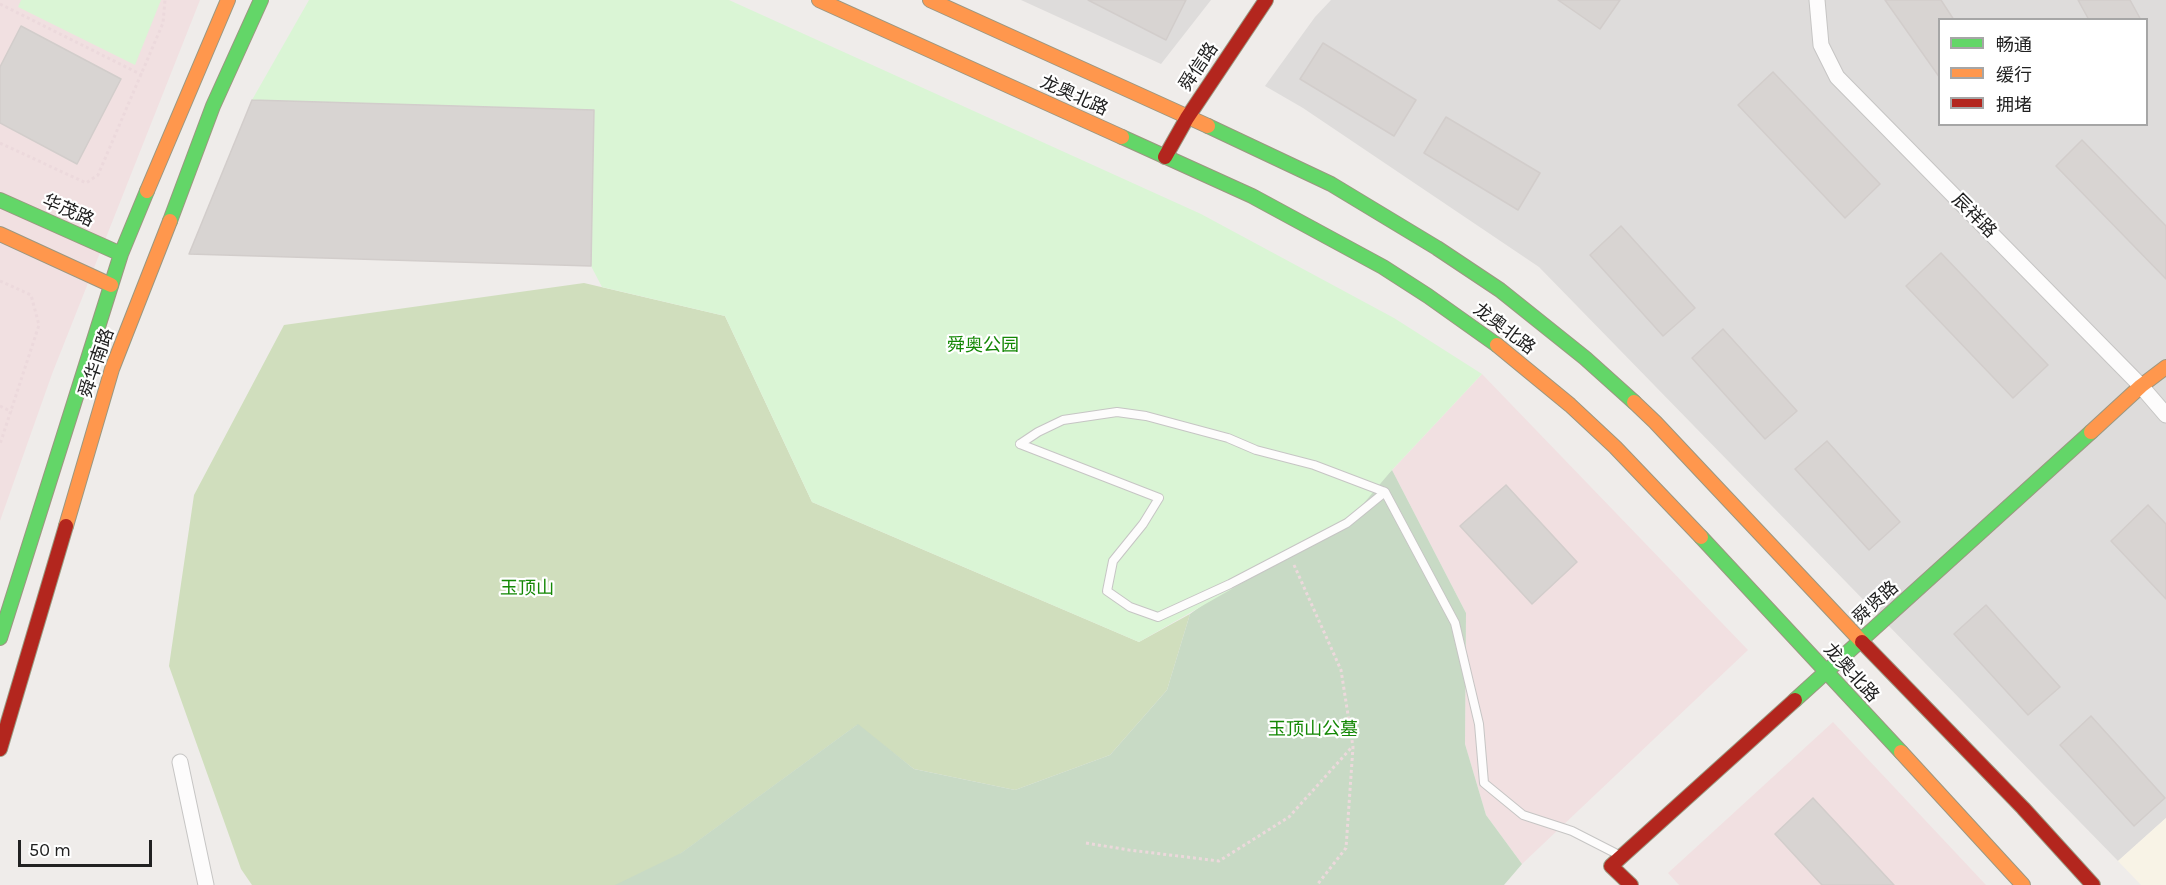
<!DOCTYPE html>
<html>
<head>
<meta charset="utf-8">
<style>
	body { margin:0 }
	#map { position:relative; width:2166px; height:885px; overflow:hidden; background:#efecea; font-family:Karla,"Noto Sans SC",sans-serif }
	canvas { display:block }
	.legend { position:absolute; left:1938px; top:18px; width:210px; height:108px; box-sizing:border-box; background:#fff; border:2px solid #a6a6a6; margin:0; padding:8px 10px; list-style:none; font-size:18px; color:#212121 }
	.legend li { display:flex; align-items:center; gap:12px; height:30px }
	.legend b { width:30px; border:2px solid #a6a6a6 }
	.scale { position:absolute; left:18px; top:840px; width:134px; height:27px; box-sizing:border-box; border:3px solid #212121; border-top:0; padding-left:8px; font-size:18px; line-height:21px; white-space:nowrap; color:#212121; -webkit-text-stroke:4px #fff; paint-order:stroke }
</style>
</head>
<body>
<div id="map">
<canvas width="2166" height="885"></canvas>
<ul class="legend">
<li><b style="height:8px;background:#63d668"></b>畅通</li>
<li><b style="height:8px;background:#ff974d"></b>缓行</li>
<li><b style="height:8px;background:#b3261e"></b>拥堵</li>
</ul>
<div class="scale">50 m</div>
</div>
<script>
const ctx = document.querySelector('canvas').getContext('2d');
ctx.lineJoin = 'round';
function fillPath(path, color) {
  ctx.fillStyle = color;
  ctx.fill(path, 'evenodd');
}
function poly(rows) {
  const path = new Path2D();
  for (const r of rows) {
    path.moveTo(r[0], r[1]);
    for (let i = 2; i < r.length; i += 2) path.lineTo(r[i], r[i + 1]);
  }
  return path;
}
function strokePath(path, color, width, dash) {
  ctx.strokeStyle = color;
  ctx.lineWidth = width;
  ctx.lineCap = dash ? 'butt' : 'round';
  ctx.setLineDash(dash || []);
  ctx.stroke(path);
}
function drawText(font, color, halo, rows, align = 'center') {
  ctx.font = font + ' Karla,"Noto Sans SC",sans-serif';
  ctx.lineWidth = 4.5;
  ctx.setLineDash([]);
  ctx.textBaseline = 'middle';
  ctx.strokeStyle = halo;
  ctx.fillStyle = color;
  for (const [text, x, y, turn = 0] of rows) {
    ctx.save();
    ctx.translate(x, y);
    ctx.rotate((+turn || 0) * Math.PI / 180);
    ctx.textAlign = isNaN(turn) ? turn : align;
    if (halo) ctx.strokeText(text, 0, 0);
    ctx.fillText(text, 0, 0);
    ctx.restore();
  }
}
fillPath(poly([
	[1021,0,1211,0,1161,64],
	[1331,0,2166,0,2166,818,2118,861,1539,267,1303,108,1265,86,1315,17],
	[1940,20,2146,20,2146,124,1940,124]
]), '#dedcdb');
fillPath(poly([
	[0,0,200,0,52,374,0,521],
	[1482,374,1748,650,1522,864,1486,815,1465,744,1466,613,1392,470],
	[1833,722,1986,885,1679,885,1668,873]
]), '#f1e0e1');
fillPath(poly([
	[2166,818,2166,885,2141,885,2118,861]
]), '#f8f3e6');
fillPath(poly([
	[584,283,725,316,812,502,1139,642,1190,614,1167,690,1110,755,1015,790,914,769,857,725,676,857,617,885,252,885,241,869,169,666,194,495,284,325]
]), '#d0debd');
fillPath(poly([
	[1392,470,1466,613,1465,744,1486,815,1522,864,1504,885,615,885,681,853,858,724,914,769,1015,790,1110,755,1167,690,1190,614]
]), '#c8dac5');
fillPath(poly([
	[21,0,161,0,135,65,18,7],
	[309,0,729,0,1201,214,1394,318,1482,374,1392,470,1347,523,1139,642,812,502,725,316,602,287,591,266,594,110,252,100]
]), '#daf5d5');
const building = poly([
	[1088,0,1186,0,1166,40,1088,0],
	[1558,0,1620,0,1600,29,1558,0],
	[1885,0,1941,0,1954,20,1940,20,1940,78,1885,0],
	[2078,0,2130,0,2141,20,2089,20,2078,0],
	[21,26,121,79,77,164,0,123,0,67,21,26],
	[1323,43,1416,100,1394,136,1300,79,1323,43],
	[1773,72,1880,184,1845,218,1738,105,1773,72],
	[252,100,594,110,591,266,189,254,252,100],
	[1446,117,1540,173,1518,210,1424,153,1446,117],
	[2082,140,2166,226,2166,279,2056,166,2082,140],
	[1621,226,1695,308,1663,336,1590,255,1621,226],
	[1941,253,2048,365,2013,398,1906,286,1941,253],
	[1723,329,1797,411,1765,439,1692,358,1723,329],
	[1827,441,1900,522,1869,550,1795,469,1827,441],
	[1506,485,1577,562,1532,604,1460,526,1506,485],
	[2148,505,2166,524,2166,599,2111,541,2148,505],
	[1986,605,2060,687,2028,715,1954,634,1986,605],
	[2091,716,2165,798,2134,826,2060,745,2091,716],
	[1813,798,1894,885,1822,885,1775,834,1813,798]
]);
fillPath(building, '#d8d4d2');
strokePath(building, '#d2cdcb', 1.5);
const lane = poly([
	[1020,444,1038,432,1063,420,1117,412,1146,416,1228,438,1256,450,1314,465,1385,492,1455,623,1479,724,1484,783,1523,815,1572,831,1619,855],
	[1020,444,1159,498,1143,524,1113,561,1107,591,1130,607,1158,617,1230,584,1347,523,1385,492]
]);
const street = poly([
	[1817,0,1821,45,1837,77,2141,386,2166,415],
	[180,762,206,885]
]);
const fast = poly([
	[1208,126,1331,184,1437,248,1500,290,1585,358,1634,402],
	[1122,137,1252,196,1383,267,1428,296,1497,345],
	[0,200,121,254],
	[170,221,213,106,261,0],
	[1701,537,1901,752],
	[0,638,121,254,147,191],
	[1795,700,2091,432]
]);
const slow = poly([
	[819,0,1122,137],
	[930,0,1208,126],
	[147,191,228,0],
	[0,234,111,285],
	[1497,345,1570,405,1615,447,1701,537],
	[1634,402,1655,422,1862,642],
	[2091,432,2141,386,2166,367],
	[66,526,112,369,170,221],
	[1901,752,2023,885]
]);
const jam = poly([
	[1165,157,1187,118,1266,0],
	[1862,642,2023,808,2093,885],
	[0,749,66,526],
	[1631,885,1611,866,1795,700]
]);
strokePath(lane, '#c6c5c4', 10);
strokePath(street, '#c6c5c4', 17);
strokePath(fast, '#9b9780', 16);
strokePath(slow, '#9b9780', 16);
strokePath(jam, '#9b9780', 16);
strokePath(poly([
	[0,4,142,75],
	[0,143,86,183,98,175,163,23,165,0],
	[0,281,31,295,39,325,0,444],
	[0,406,12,412],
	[1294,565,1341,670,1353,747,1346,848,1317,885],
	[1086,843,1129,850,1219,861,1289,817,1351,748]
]), '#ecd9dc', 3, [3, 3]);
strokePath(lane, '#fdfcfc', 8);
strokePath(street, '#fdfcfc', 15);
strokePath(fast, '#63d668', 14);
strokePath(slow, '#ff974d', 14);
strokePath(jam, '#b3261e', 14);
drawText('18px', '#212121', '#fff', [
	["舜信路",1199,67,-56],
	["龙奥北路",1074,96,24],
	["华茂路",68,211,24],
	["辰祥路",1974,216,45],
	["龙奥北路",1504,329,37],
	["舜华南路",97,363,-71],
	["舜贤路",1876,603,-42],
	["龙奥北路",1851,673,48]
]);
drawText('18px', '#148805', '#fff', [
	["舜奥公园",983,346],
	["玉顶山",527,589],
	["玉顶山公墓",1313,730]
]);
</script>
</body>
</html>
